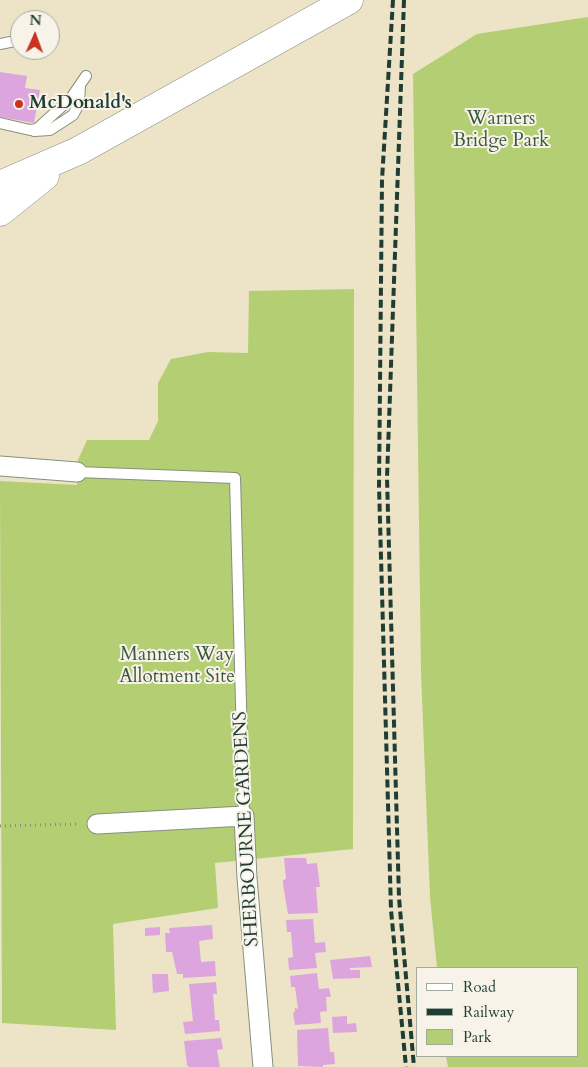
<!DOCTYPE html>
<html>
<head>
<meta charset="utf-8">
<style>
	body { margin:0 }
	#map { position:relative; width:588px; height:1067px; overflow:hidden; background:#ede4c7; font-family:Cardo,serif }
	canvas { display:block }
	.legend { position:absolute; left:416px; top:967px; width:162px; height:90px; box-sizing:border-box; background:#f7f3e8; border:1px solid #a1aaa0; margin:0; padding:6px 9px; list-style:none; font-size:15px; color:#1f3d34 }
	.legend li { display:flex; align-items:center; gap:10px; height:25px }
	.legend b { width:25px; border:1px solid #a1aaa0 }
	.north { position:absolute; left:10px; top:10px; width:50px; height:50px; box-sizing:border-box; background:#f7f3e8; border:1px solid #a1aaa0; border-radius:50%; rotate:2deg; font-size:14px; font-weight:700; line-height:20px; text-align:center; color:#1f3d34 }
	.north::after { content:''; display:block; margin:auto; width:18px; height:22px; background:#c8321e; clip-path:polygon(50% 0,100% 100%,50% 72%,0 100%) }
</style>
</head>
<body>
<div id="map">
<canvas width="588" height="1067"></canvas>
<ul class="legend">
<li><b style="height:6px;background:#fff"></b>Road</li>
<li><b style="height:6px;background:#1f3d34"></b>Railway</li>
<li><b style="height:14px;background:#b4ce73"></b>Park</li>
</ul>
<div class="north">N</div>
</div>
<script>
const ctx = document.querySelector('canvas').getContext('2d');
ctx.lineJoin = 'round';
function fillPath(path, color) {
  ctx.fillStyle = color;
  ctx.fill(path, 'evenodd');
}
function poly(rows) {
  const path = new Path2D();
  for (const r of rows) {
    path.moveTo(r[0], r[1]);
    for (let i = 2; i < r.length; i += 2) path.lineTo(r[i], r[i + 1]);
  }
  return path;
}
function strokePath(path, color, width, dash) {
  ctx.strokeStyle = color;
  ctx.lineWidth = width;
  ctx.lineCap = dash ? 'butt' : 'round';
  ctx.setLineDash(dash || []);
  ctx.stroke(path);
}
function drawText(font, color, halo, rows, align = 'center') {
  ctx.font = font + ' Cardo,serif';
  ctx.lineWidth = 4;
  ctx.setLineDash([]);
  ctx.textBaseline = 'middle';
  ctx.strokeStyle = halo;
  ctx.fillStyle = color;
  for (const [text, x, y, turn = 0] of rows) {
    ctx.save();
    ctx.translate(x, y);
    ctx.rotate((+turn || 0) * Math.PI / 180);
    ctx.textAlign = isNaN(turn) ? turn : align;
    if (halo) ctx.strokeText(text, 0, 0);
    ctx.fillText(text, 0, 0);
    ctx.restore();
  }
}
fillPath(poly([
	[588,17,588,1067,448,1067,446,1056,577,1056,577,968,437,968,430,897,421,673,413,74,477,34],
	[354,289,353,849,215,863,218,908,113,924,116,1030,2,1023,0,481,77,485,78,460,87,440,149,440,158,421,158,383,171,359,208,352,248,353,249,291]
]), '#b4ce73');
fillPath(poly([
	[0,72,27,76,25,88,40,90,34,123,0,117],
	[284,858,306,858,307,864,317,863,320,887,316,887,318,913,288,914,283,884,283,880,286,879],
	[313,919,315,943,325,942,326,952,315,953,317,968,289,970,288,958,293,957,291,932,287,932,286,920],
	[212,925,213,939,199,941,201,962,215,961,216,976,183,978,183,974,177,974,172,952,166,952,165,933,170,933,169,928],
	[160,927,160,935,145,936,145,928],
	[370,956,372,967,350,968,350,970,360,970,360,978,333,979,330,960],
	[317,973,319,989,329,988,331,997,326,997,327,1011,320,1012,321,1023,295,1025,293,1013,295,1012,295,1008,298,1009,295,987,291,987,290,976],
	[152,974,168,974,169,991,153,993],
	[216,982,217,994,213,994,214,1006,215,1020,219,1020,220,1031,185,1034,183,1022,193,1021,189,984],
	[347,1016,347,1024,356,1023,357,1032,333,1033,332,1017],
	[328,1028,330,1052,334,1052,335,1064,323,1065,323,1067,298,1066,297,1030],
	[221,1038,223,1049,217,1050,220,1067,189,1067,187,1065,184,1041]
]), '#dda5dd');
const lane = poly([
	[0,44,20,40],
	[0,123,30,130,37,129,71,98,86,76],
	[34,131,50,130,73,115,79,104,80,85],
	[77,472,235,478,244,816]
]);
const street = poly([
	[0,466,77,472],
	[97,824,244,816,247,878,263,1067]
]);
const secondary = poly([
	[0,185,78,151,349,0],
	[0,212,45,176]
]);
strokePath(lane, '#86907e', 12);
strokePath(street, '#86907e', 21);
strokePath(secondary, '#86907e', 29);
strokePath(poly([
	[0,826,79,824]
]), '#86907e', 3, [1, 4]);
strokePath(lane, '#fff', 10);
strokePath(street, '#fff', 19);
strokePath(secondary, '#fff', 28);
strokePath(poly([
	[393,0,382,180,379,486,391,910,406,1067],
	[404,0,387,478,399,898,414,1067]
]), '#1f3d34', 4, [8, 4]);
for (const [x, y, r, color] of [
	[19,104,5,"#c8321e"]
]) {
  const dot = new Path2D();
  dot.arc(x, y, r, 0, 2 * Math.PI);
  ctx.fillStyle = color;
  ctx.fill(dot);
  strokePath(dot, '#f7f3e8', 2);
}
drawText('bold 19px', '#1f3d34', '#f7f3e8', [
	["McDonald's",29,104]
], 'left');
drawText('19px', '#3d5a41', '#f7f3e8', [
	["Warners",501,120],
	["Bridge Park",501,142],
	["Manners Way",177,656],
	["Allotment Site",177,678]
]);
drawText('19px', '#1f3d34', '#f7f3e8', [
	["SHERBOURNE GARDENS",247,829,-93]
]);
</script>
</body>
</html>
